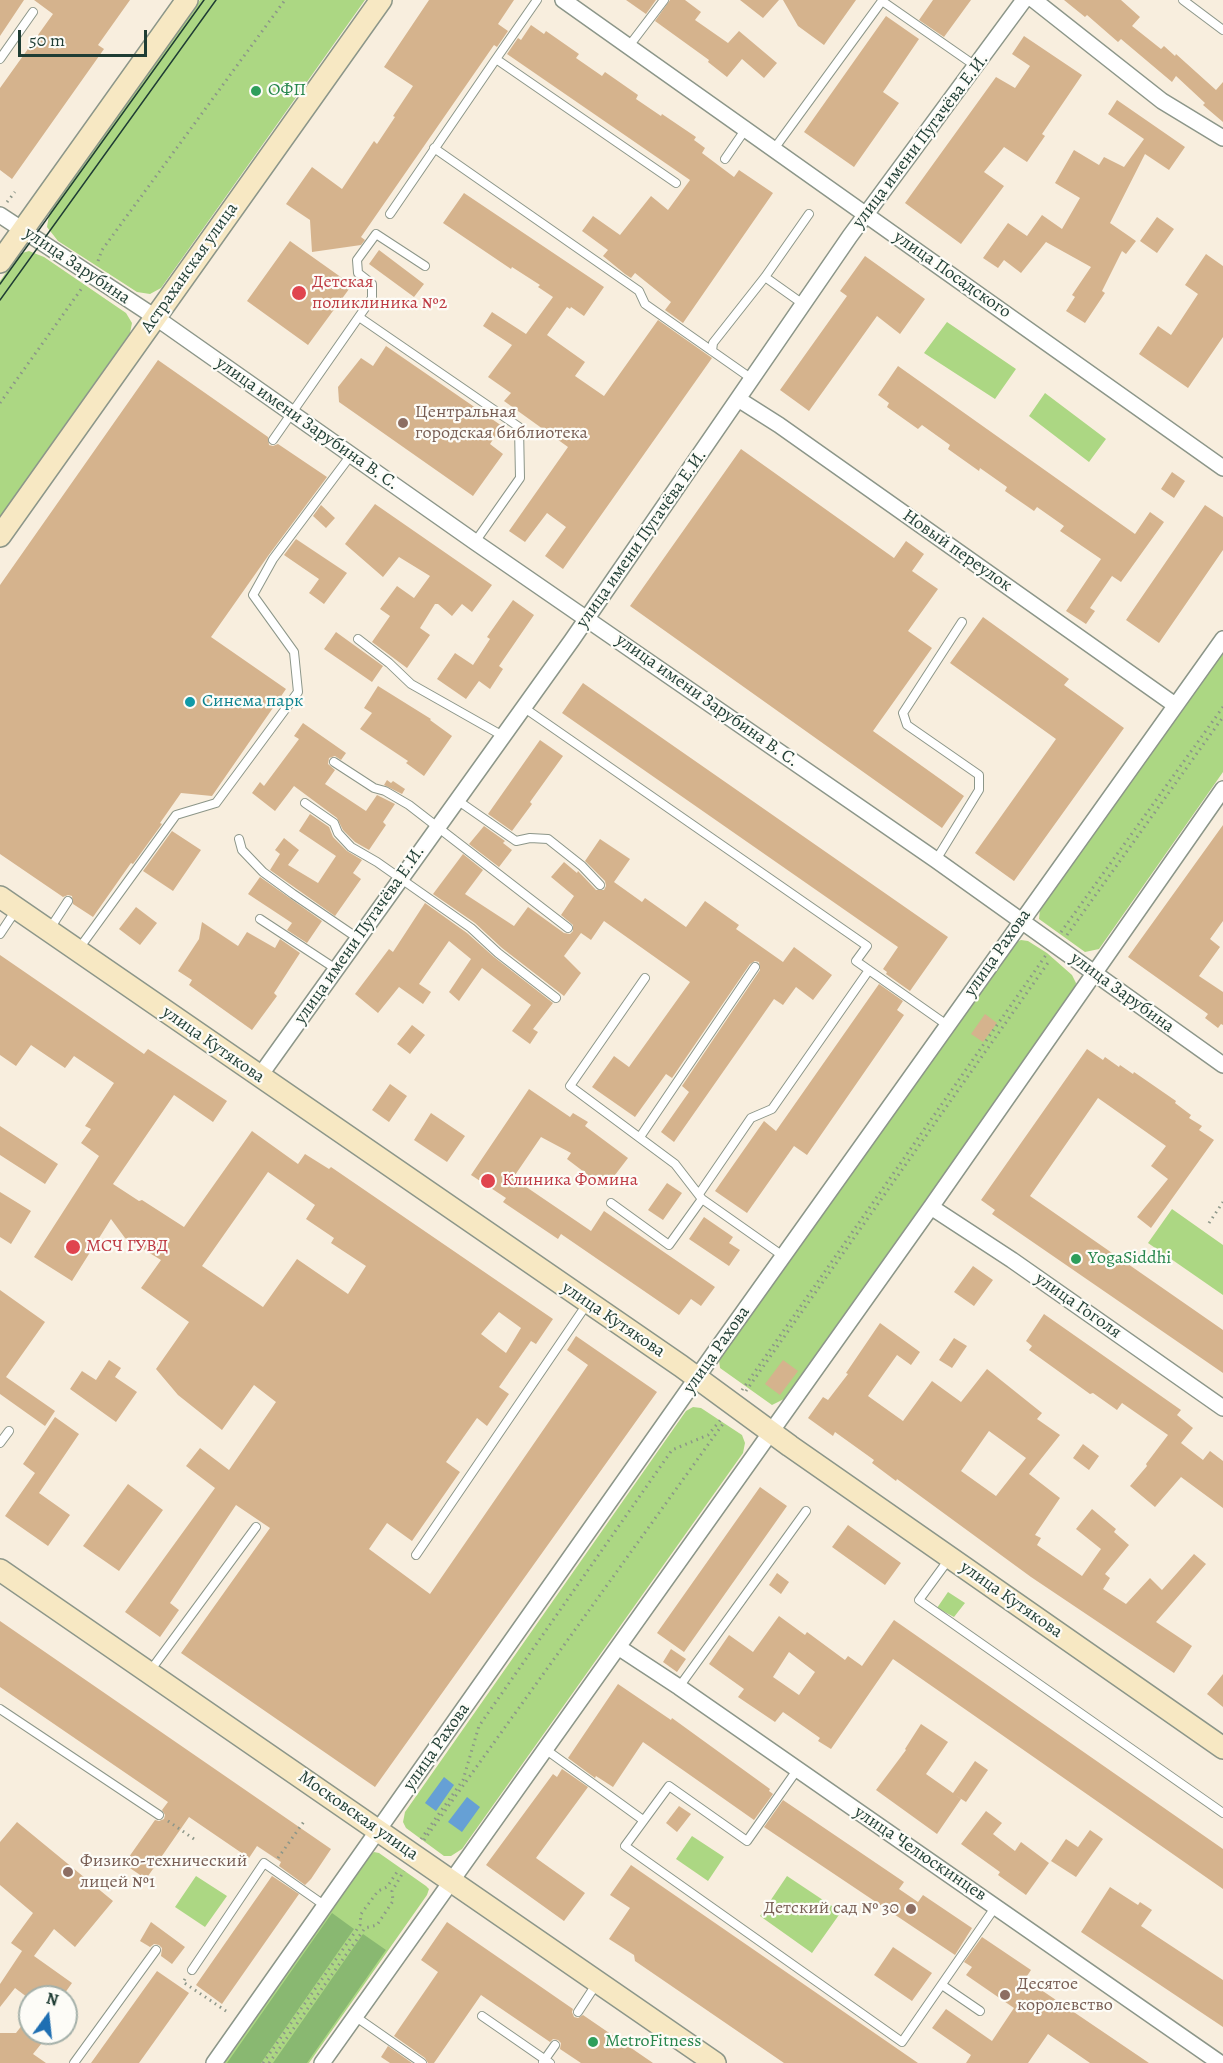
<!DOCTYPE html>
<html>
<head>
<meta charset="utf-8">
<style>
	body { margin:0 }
	#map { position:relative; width:1223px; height:2063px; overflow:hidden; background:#f8eede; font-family:Alegreya,serif }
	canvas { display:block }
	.north { position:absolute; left:18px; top:1985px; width:60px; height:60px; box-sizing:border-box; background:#fdfcf7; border:2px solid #a4b0a9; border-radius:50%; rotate:15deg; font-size:16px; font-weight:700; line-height:24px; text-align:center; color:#1f3d34 }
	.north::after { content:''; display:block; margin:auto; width:21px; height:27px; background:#1f6fb2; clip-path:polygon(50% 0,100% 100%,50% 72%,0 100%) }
	.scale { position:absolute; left:18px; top:30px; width:129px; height:27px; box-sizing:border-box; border:3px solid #1f3d34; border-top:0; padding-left:8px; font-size:18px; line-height:21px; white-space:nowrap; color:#1f3d34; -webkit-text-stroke:4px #fdfcf7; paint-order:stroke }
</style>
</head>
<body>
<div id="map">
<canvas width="1223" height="2063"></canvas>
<div class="north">N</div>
<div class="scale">50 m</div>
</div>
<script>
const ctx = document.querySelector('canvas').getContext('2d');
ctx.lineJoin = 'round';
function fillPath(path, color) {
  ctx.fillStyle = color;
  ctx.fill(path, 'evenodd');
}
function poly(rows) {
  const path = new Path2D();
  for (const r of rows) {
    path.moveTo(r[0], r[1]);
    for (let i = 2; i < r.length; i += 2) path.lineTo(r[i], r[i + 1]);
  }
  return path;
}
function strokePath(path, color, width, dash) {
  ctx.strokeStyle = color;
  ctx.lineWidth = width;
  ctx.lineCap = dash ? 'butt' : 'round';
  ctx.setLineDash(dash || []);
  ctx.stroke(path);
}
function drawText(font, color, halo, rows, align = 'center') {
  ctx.font = font + ' Alegreya,serif';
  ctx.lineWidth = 4.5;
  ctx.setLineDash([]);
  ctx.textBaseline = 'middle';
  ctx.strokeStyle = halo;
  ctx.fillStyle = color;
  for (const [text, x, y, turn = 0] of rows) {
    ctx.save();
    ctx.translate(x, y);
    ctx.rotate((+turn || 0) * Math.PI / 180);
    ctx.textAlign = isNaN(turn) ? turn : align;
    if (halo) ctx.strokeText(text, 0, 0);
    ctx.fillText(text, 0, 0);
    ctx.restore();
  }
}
fillPath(poly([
	[200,0,365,0,161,288,150,294,137,292,58,241,47,227,50,209],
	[29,251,44,257,126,313,132,323,130,333,0,517,0,281,19,254],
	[947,322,1016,369,995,399,924,353],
	[1045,393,1106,439,1089,462,1029,416],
	[1223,651,1223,772,1099,949,1085,952,1039,919,1040,909],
	[1021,940,1028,941,1047,953,1072,975,1076,983,1075,990,784,1399,772,1405,720,1368,719,1360,723,1354,1014,943],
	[1172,1209,1223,1245,1223,1295,1148,1243],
	[693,1407,701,1408,742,1435,745,1443,743,1453,462,1849,451,1856,444,1856,406,1828,403,1822,405,1812,686,1411],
	[948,1592,965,1603,954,1617,937,1608],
	[692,1836,724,1857,708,1881,676,1859],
	[374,1852,379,1853,426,1886,429,1889,427,1895,309,2063,224,2063,354,1877,370,1855],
	[196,1876,227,1896,205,1927,175,1907],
	[787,1876,841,1912,812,1953,760,1916]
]), '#acd783');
fillPath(poly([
	[332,1913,354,1929,261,2063,227,2063],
	[363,1934,386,1950,307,2063,273,2063]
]), '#89b871');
fillPath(poly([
	[444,1777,454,1785,436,1811,425,1803],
	[467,1797,480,1807,462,1832,448,1822]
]), '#66a0d5');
fillPath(poly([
	[0,0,24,0,0,36],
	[34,0,130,0,98,45,104,49,12,179,0,170,0,88,53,14],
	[429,0,514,0,498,24,508,31,497,47,494,45,361,237,365,240,361,245,312,252,310,220,286,204,312,167,342,189,374,141,377,144,395,117,393,116,413,86,384,67],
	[626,0,656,0,646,14],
	[670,0,685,0,701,12,695,20,728,43,739,31,777,63,764,78,742,59,727,77,708,62,709,60,655,21],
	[740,0,779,0,763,18],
	[783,0,856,0,824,45,798,26],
	[933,0,971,0,944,37,919,20],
	[1064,0,1121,0,1140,17,1132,26,1161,49,1164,46,1175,56,1176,54,1216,90,1223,82,1223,122,1203,105,1205,103,1176,76,1172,82,1121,39,1118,42,1087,15,1085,17],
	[886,16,919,39,883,92,899,103,854,167,804,132],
	[531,25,544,34,546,31,579,54,576,58,602,76,605,72,638,95,636,99,661,116,662,114,696,137,694,140,705,148,702,153,734,177,739,170,773,193,683,323,665,310,671,302,635,273,631,278,625,274,603,256,608,250,582,231,593,216,620,235,651,196,668,210,690,180,507,54,518,38,521,40],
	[1024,36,1082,75,1042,134,1045,136,1027,162,1004,147,984,172,1004,186,961,244,905,203,996,77,1015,88,1030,66,1012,54],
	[1117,100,1185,147,1169,170,1145,154,1110,223,1136,241,1126,254,1122,251,1102,291,1105,293,1085,323,1066,311,1075,297,1072,295,1091,267,1046,242,1021,273,1004,260,998,268,983,258,1008,223,1027,236,1042,215,1062,229,1080,198,1055,183,1074,150,1099,165,1104,157,1124,167,1144,139,1108,114],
	[464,193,604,287,584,316,571,307,570,309,567,307,547,335,585,362,575,376,604,396,658,320,712,358,563,569,545,556,566,527,547,513,525,542,509,531,568,447,504,401,511,393,488,377,512,345,483,326,492,312,526,334,553,297,538,287,540,285,512,267,511,269,443,223],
	[1157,217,1174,229,1157,253,1140,241],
	[290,241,352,285,308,345,247,301],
	[379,250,424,284,414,297,369,264],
	[1206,254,1223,266,1223,337,1188,388,1139,354,1158,326,1171,335,1198,294,1185,285],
	[865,256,925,299,900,334,877,316,809,411,780,390,847,296,840,291],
	[386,346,502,426,490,444,503,454,473,496,339,402,338,387,361,358,373,366],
	[158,360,268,437,269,445,273,446,278,444,327,477,268,556,211,637,286,689,212,796,181,793,160,823,162,824,133,864,131,863,93,917,73,904,72,896,68,895,63,897,0,854,0,585],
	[898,366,1135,534,1150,512,1164,522,1121,582,1112,576,1090,608,1095,611,1086,624,1066,611,1101,559,1060,531,1064,526,1037,507,1034,511,1005,491,1007,487,980,468,979,471,948,449,950,445,922,425,918,429,887,407,889,403,878,395],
	[741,449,894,558,906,541,924,554,912,571,938,589,908,631,932,648,873,731,964,796,942,828,630,606],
	[1172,472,1185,481,1174,498,1161,489],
	[375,504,492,585,472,612,462,604,452,616,438,604,435,604,420,628,430,635,407,668,372,642,390,616,380,609,397,586,414,598,430,576,399,557,383,577,345,544],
	[321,505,335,518,326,528,313,516],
	[1205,505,1223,517,1223,550,1159,643,1126,620],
	[296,539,347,573,324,604,309,593,319,579,284,555],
	[513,600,534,615,499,666,503,669,490,689,479,681,466,699,437,679,455,653,473,665,490,639,487,637],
	[983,617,1069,679,1064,685,1124,728,1014,881,975,853,1056,739,950,663],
	[336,632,383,666,372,682,324,649],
	[583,683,948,937,910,991,886,974,887,972,883,969,898,947,562,713],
	[378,686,431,719,430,720,452,736,424,776,406,763,408,761,360,729,372,713,364,708],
	[303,723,346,753,341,760,335,756,329,758,328,764,335,770,325,784,366,811,377,795,395,804,383,822,386,825,369,850,355,842,343,830,337,818,294,786,275,811,252,793,260,782,264,786,299,739,294,736],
	[540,740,563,756,530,802,532,804,512,831,488,814],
	[387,780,391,783,393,781,405,789,402,794,384,785],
	[310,814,329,827,333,837,347,851,362,860,353,873,361,879,335,916,270,870,280,854,275,850,284,838,299,850,288,865,318,883,336,856,299,831],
	[1223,825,1223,921,1210,939,1220,947,1199,976,1223,992,1223,1025,1221,1024,1218,1028,1205,1018,1208,1014,1128,957],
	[484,826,505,841,503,843,512,850,499,867,469,844],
	[172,831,201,850,173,891,143,871],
	[600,839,630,859,614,882,642,902,645,898,686,927,705,901,739,925,736,929,783,962,794,947,832,975,813,1000,796,987,783,1005,774,999,674,1142,661,1132,689,1092,682,1086,760,970,759,962,755,961,750,964,672,1078,666,1074,635,1117,592,1087,614,1056,629,1067,690,982,604,921,591,940,581,933,564,956,581,973,564,996,502,948,475,923,433,894,463,854,483,870,465,894,514,926,528,907,564,933,570,934,573,931,573,925,561,915,574,896,551,877,564,862,577,873,578,871,596,890,604,890,606,886,605,881,585,861],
	[260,877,322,921,307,943,287,930,292,923,248,894],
	[425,903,467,933,494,957,553,1003,533,1029,538,1032,530,1044,512,1031,531,1005,482,968,459,1001,449,992,471,959,449,941,419,984,431,992,423,1004,399,987,378,1013,355,994,389,949,393,952],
	[136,907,157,923,140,945,119,929],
	[202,922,238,946,247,932,275,948,280,939,300,953,274,993,277,996,252,1030,189,985,192,980,178,971,199,939],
	[0,955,144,1054,148,1049,227,1101,213,1122,174,1095,113,1184,139,1201,142,1200,184,1227,252,1131,298,1164,305,1154,329,1169,331,1167,553,1319,536,1344,531,1341,499,1387,509,1394,487,1426,477,1418,446,1462,460,1472,412,1541,387,1523,369,1549,430,1594,588,1365,567,1350,576,1336,657,1392,375,1787,181,1653,270,1528,236,1505,170,1603,179,1610,160,1637,125,1612,215,1488,186,1466,200,1448,229,1470,276,1402,254,1385,222,1430,178,1395,156,1369,189,1322,141,1288,161,1260,125,1238,111,1219,72,1281,34,1257,99,1156,81,1143,91,1129,85,1126,114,1083,74,1056,65,1068,31,1045,16,1066,0,1055],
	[268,1172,315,1205,306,1219,334,1238,331,1243,366,1266,348,1294,297,1259,263,1307,202,1266],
	[499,1312,521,1328,506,1353,481,1334],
	[879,984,903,1001,897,1010,904,1015,807,1155,794,1146,747,1213,715,1191,764,1121,776,1131],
	[985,1014,997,1023,983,1042,971,1034],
	[412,1025,425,1035,410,1054,397,1044],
	[1087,1049,1103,1060,1105,1057,1119,1067,1120,1065,1133,1074,1134,1072,1176,1101,1175,1103,1191,1115,1189,1118,1202,1126,1199,1130,1214,1140,1151,1228,1137,1217,1168,1179,1151,1166,1166,1146,1098,1098,1030,1196,1223,1330,1223,1373,992,1214,995,1210,981,1200],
	[390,1084,407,1096,389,1122,372,1110],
	[529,1089,570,1117,573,1113,588,1122,585,1126,628,1158,605,1188,567,1159,571,1153,541,1137,513,1178,591,1231,604,1211,715,1287,701,1306,691,1299,679,1315,561,1234,558,1239,503,1202,506,1198,471,1175],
	[431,1113,465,1136,447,1162,414,1140],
	[0,1126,58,1164,45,1184,0,1155],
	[667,1183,682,1193,663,1220,648,1210],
	[0,1192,31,1211,11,1244,0,1237],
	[704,1217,733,1237,729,1243,740,1250,729,1266,689,1239],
	[973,1266,993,1280,974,1306,954,1292],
	[0,1290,45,1322,6,1377,55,1411,45,1426,0,1394],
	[1044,1314,1181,1410,1177,1415,1193,1428,1181,1443,1203,1460,1210,1451,1223,1461,1223,1508,1181,1477,1155,1507,1130,1486,1147,1466,1146,1464,1168,1435,1122,1403,1117,1410,1093,1393,1090,1394,1029,1350,1032,1346,1026,1341],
	[880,1323,920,1352,911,1365,897,1355,868,1396,903,1421,932,1381,961,1402,987,1369,1042,1413,1037,1419,1060,1435,1029,1474,1060,1498,1035,1535,1041,1538,1037,1545,1082,1576,1101,1549,1076,1529,1092,1509,1116,1529,1114,1532,1129,1545,1105,1574,1110,1578,1103,1589,1126,1604,1150,1578,1162,1590,1194,1554,1206,1564,1156,1622,1192,1646,1174,1673,1031,1577,897,1479,896,1481,872,1463,874,1460,835,1432,833,1436,808,1418,823,1397,828,1400,848,1374,846,1373],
	[989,1431,1026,1458,996,1496,961,1471],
	[954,1338,967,1346,952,1368,939,1360],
	[109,1360,121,1368,115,1377,137,1392,116,1422,70,1389,82,1371,96,1380],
	[783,1360,798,1371,780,1395,765,1384],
	[55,1417,79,1434,39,1493,70,1515,48,1546,5,1516,35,1473,23,1464],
	[1083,1444,1099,1456,1089,1470,1073,1458],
	[128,1484,163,1510,119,1571,83,1546],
	[760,1487,787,1506,684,1652,657,1633],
	[848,1525,901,1563,885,1585,832,1547],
	[777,1573,789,1582,781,1594,769,1585],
	[779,1616,805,1635,807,1632,845,1660,848,1656,862,1666,894,1620,1223,1849,1223,1889,893,1659,831,1749,818,1741,820,1738,783,1712,775,1722,738,1697,744,1689,709,1664,729,1635,753,1652],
	[789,1652,815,1672,799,1695,773,1677],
	[0,1621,331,1849,311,1879,305,1885,279,1866,281,1862,257,1846,249,1858,189,1817,146,1879,124,1864,155,1820,159,1821,164,1819,165,1815,162,1810,168,1802,0,1687],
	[671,1649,686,1659,677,1672,663,1662],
	[1223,1674,1223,1707,1207,1694],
	[618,1684,671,1720,672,1718,770,1789,769,1791,773,1794,754,1820,643,1742,613,1787,596,1776,595,1778,568,1758],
	[921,1724,948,1742,926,1774,953,1793,975,1761,988,1770,966,1802,955,1795,961,1799,937,1834,876,1790,906,1750,905,1749],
	[562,1769,588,1787,536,1858,585,1893,564,1921,486,1865,553,1774,557,1777],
	[783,1800,904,1882,899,1889,918,1902,923,1895,972,1928,955,1955,764,1827],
	[679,1806,691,1814,677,1832,666,1823],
	[986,1811,1002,1823,993,1834,1015,1851,1021,1842,1049,1863,1026,1895,998,1875,1000,1872,961,1844],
	[17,1822,113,1901,75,1947,54,1929,34,1956,72,1983,62,1997,27,1997,15,1988,0,2007,0,1984,22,1951,11,1943,33,1913,0,1885,0,1842],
	[1090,1830,1103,1839,1076,1877,1051,1861,1066,1839,1078,1847],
	[631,1865,918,2063,784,2063,635,1961,634,1955,609,1939,630,1908,610,1895],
	[272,1876,299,1894,222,2004,196,1985],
	[1110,1887,1138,1905,1140,1902,1152,1910,1141,1926,1223,1980,1223,2027,1081,1932],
	[151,1922,185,1947,172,1964,161,1956,162,1948,159,1945,154,1944,150,1947,140,1941],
	[447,1922,573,2009,572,2012,574,2017,578,2018,583,2015,653,2063,581,2063,560,2049,561,2043,558,2040,553,2039,550,2042,481,1995,434,2063,428,2063,425,2058,394,2036,438,1972,421,1960],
	[982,1937,1031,1970,1025,1979,1149,2063,1090,2063,1048,2034,1028,2063,966,2063,971,2055,932,2028,946,2009,992,2041,1014,2008,966,1975,972,1967,964,1962],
	[893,1947,932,1973,912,2001,874,1975],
	[157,1971,189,1993,139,2063,91,2063],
	[30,2015,30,2033,50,2033,33,2054,46,2063,0,2063,0,2033,16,2033],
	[388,2046,412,2063,390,2063,381,2057]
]), '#d5b38d');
const lane = poly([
	[537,0,496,59,676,183],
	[1183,0,1223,30],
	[629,46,664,0],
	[0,59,33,12],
	[434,148,639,291,645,304,752,379],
	[774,149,882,1,977,67],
	[725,159,745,130],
	[390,214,496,59],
	[765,277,803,304],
	[359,317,519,427,520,478,475,542],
	[712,351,713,343,765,277,809,214],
	[273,440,372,298,372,284,358,273,357,260,376,234,425,266],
	[358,639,389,663,411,684,503,736],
	[523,707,867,946,856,961,947,1025],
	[334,762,374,788,385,791,409,805,568,928],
	[457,800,516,841,530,838,548,839,582,866,600,885],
	[305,803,334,823,338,833,351,847,377,862,471,928,498,953,556,998],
	[239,839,242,850,263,872,293,894,359,939],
	[936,860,979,790,979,775,907,725,903,713,962,622],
	[260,919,336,969],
	[49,930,68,901],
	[0,934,16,910],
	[78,950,176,815,216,803,298,692,294,652,253,595,273,559,351,455],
	[645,978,570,1086,675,1164,702,1199,783,1256],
	[640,1137,755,967],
	[699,1194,751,1118,772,1109,869,970],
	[611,1203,669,1245,702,1199],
	[0,1443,9,1431],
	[416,1555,587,1304],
	[949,1559,919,1600,1223,1813],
	[150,1671,256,1527],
	[679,1687,806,1511],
	[0,1709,159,1815],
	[545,1749,643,1820],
	[797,1770,747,1841,669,1786,625,1846,902,2042,996,1906],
	[192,1970,264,1863,324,1905],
	[942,1985,980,2011],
	[578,2012,597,1983],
	[482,2016,550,2063],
	[356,2017,422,2063],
	[543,2062,555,2045],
	[74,2063,156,1950]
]);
const street = poly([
	[563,0,1223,468],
	[1034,0,1162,101,1223,138],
	[0,215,155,317,475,542,936,860,1223,1065],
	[738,399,779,425,1175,705],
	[259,1077,572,640,850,236,1024,0],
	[931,1207,1012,1260,1223,1408],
	[618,1647,679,1687,1220,2063],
	[214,2063,717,1349,1223,639],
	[322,2063,931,1207,1223,789]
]);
const secondary = poly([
	[0,262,187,0],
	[0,536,381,0],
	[0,897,681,1366,790,1446,1223,1748],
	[0,1570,715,2063]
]);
strokePath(lane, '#8c9689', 10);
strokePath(street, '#8c9689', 18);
strokePath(secondary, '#8c9689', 24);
strokePath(poly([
	[7,202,15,192],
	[98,261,102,250,285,0],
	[0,403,82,288],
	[1061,932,1223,707],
	[1067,935,1223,717],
	[1209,1223,1223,1202],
	[742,1390,1046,955],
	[746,1391,1050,960],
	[168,1821,194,1839],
	[421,1839,463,1780,479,1726,672,1450,708,1435,723,1417],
	[424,1840,725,1421],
	[278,1858,305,1820],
	[185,1979,183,1982,229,2013],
	[263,2063,360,1925,361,1914,378,1891,387,1887,399,1869],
	[269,2063,365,1928,377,1925,393,1901,392,1891,404,1871]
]), '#8c9689', 3, [1.5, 4.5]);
strokePath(lane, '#fff', 8);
strokePath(street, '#fff', 15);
strokePath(secondary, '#f7e8c3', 21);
strokePath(poly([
	[0,284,204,0],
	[0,300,216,0]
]), '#1f3d34', 1.5);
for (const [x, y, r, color] of [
	[256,91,6,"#2e9e5b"],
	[299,293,8,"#e0444e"],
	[403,423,6,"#8d6e63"],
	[190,702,6,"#0f9aa8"],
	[488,1181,8,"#e0444e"],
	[73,1247,8,"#e0444e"],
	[1076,1259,6,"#2e9e5b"],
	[68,1872,6,"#8d6e63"],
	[911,1909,6,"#8d6e63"],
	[1005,1995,6,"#8d6e63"],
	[593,2042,6,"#2e9e5b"]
]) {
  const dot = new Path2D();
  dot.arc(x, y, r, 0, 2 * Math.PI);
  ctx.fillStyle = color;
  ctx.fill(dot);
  strokePath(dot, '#fdfcf7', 2);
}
drawText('18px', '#27864d', '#fdfcf7', [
	["ОФП",268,91],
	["YogaSiddhi",1088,1259],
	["MetroFitness",605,2042]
], 'left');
drawText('18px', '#1f3d34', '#fdfcf7', [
	["улица имени Пугачёва Е.И.",921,141,-53],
	["улица Зарубина",77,266,34],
	["Астраханская улица",190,268,-55],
	["улица Посадского",952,275,35],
	["улица имени Зарубина В. С.",307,424,35],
	["улица имени Пугачёва Е.И.",642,539,-55],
	["Новый переулок",957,551,35],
	["улица имени Зарубина В. С.",707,701,35],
	["улица имени Пугачёва Е.И.",360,935,-55],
	["улица Рахова",998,953,-55],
	["улица Зарубина",1122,993,36],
	["улица Кутякова",213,1045,35],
	["улица Гоголя",1078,1306,35],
	["улица Кутякова",613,1320,34],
	["улица Рахова",717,1350,-55],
	["улица Кутякова",1011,1600,35],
	["улица Рахова",437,1747,-55],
	["Московская улица",358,1816,35],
	["улица Челюскинцев",920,1854,34]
]);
drawText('18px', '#be3a42', '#fdfcf7', [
	["Детская",312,283],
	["поликлиника №2",312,304],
	["Клиника Фомина",502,1181],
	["МСЧ ГУВД",86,1247]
], 'left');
drawText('18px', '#785e54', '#fdfcf7', [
	["Центральная",415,413],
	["городская библиотека",415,434],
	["Физико-технический",80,1862],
	["лицей №1",80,1883],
	["Детский сад № 30",899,1909,"right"],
	["Десятое",1017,1985],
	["королевство",1017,2006]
], 'left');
drawText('18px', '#0d838f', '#fdfcf7', [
	["Синема парк",202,702]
], 'left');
</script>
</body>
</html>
